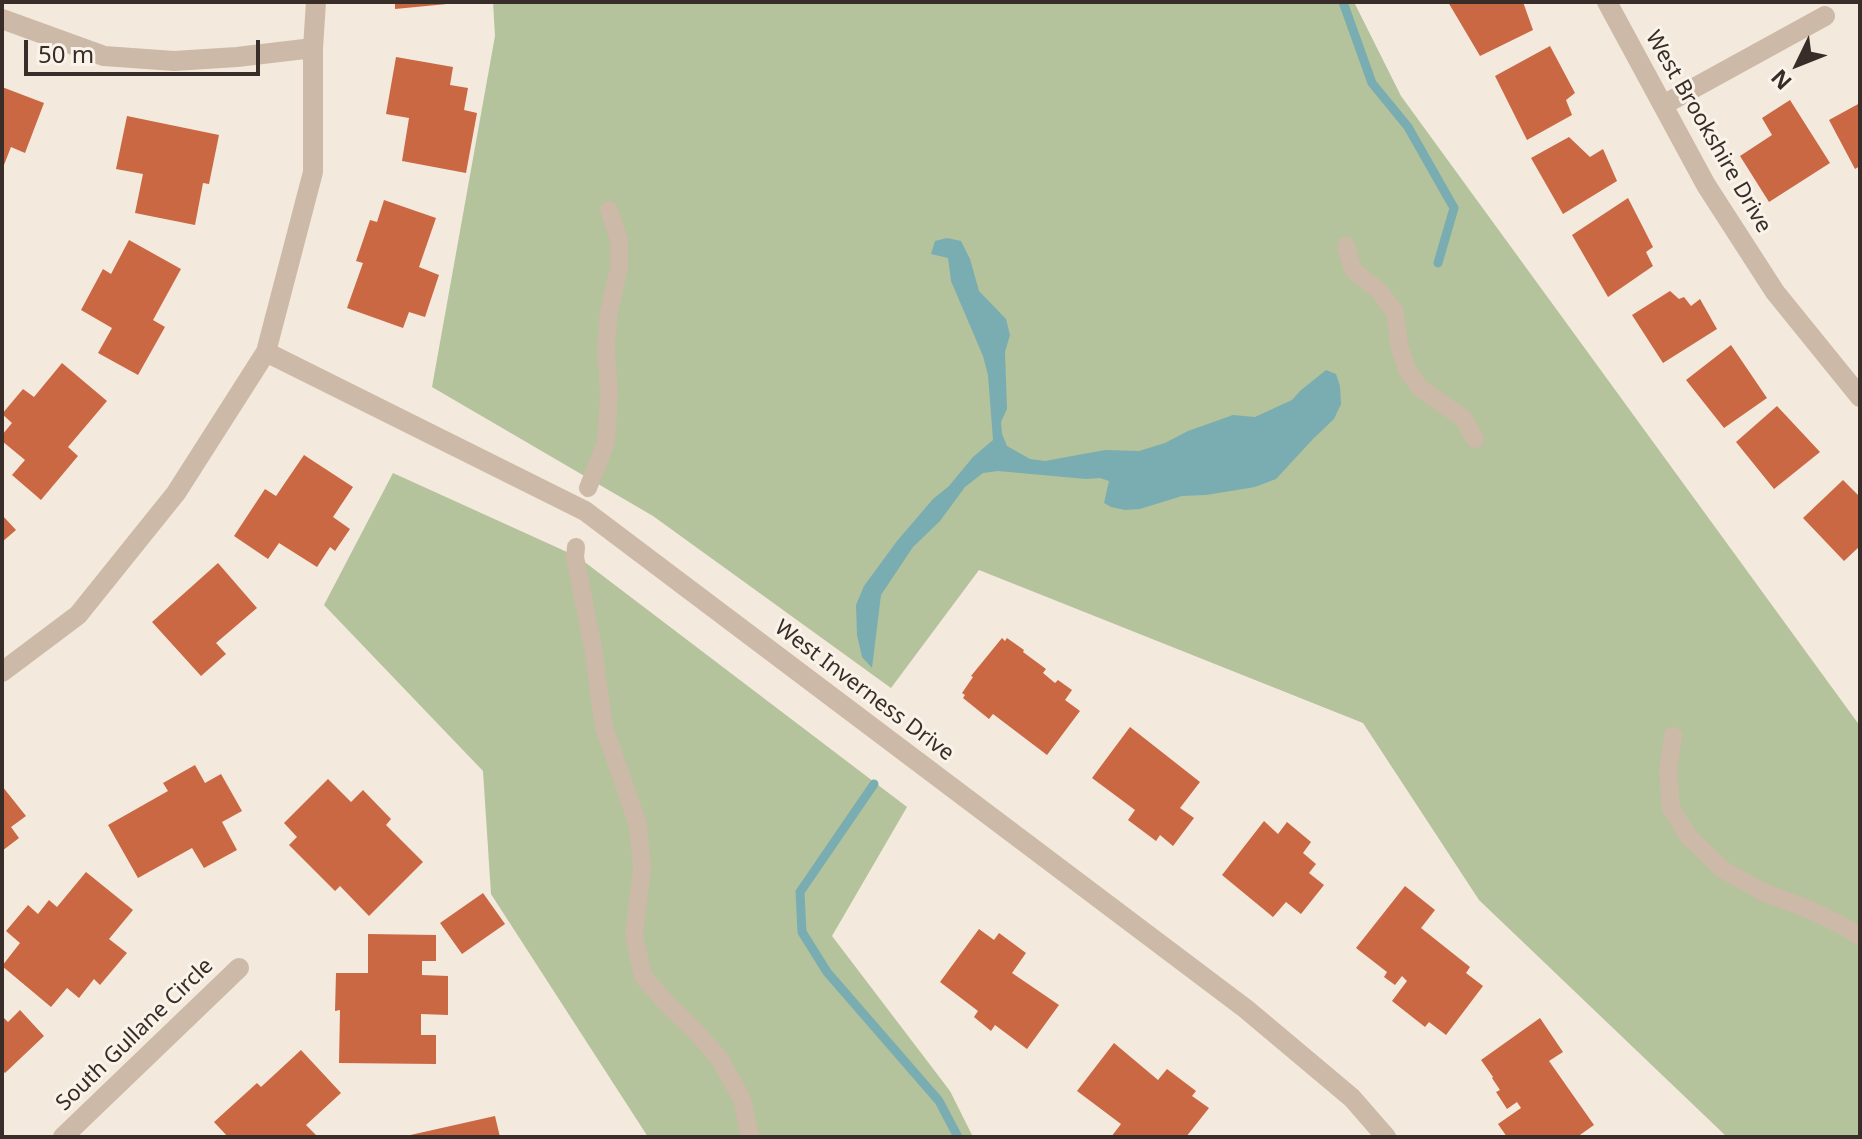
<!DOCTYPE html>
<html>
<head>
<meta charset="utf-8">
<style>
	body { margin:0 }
	#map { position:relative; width:1862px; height:1139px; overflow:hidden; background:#f3e9dc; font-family:"Noto Sans",sans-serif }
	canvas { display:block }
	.frame { position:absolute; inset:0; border:4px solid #382d28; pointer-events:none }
	.north { position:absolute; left:1758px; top:24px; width:80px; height:80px; -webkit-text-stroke:6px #faf3e9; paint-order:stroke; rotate:227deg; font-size:22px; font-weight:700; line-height:32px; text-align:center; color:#382d28 }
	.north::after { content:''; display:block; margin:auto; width:28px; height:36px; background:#382d28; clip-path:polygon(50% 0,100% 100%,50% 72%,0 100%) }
	.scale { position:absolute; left:24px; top:40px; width:236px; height:36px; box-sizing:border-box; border:4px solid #382d28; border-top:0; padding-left:10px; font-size:24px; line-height:28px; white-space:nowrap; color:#382d28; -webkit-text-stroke:6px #faf3e9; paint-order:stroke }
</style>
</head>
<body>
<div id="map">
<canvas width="1862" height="1139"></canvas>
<div class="frame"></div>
<div class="north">N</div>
<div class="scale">50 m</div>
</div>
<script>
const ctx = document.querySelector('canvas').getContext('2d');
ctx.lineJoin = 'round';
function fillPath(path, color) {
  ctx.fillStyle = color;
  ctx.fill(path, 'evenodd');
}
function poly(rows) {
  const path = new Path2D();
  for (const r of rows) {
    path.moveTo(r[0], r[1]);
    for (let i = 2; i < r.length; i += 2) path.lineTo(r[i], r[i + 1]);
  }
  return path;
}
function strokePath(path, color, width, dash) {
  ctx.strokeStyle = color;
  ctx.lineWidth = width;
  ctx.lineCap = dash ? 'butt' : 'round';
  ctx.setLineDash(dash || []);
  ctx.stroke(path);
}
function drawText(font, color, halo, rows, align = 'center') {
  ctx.font = font + ' "Noto Sans",sans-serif';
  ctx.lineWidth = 6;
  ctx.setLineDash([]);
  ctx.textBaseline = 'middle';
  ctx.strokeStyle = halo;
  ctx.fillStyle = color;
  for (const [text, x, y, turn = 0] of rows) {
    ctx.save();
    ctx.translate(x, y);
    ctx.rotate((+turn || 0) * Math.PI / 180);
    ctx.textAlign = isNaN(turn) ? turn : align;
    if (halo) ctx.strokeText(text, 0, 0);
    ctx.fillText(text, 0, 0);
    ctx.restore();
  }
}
fillPath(poly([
	[493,2,1354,2,1401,96,1860,726,1860,1137,1727,1137,1479,900,1363,723,979,570,891,688,653,516,432,387,495,36],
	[393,473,578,557,907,807,832,936,950,1091,973,1137,648,1137,491,894,483,771,324,605]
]), '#b4c39b');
fillPath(poly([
	[947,238,961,241,970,259,979,291,1006,319,1010,335,1005,352,1007,409,1001,422,1002,434,1007,446,1030,459,1045,461,1105,450,1139,451,1165,443,1188,431,1233,415,1255,417,1292,400,1300,391,1326,370,1336,374,1340,386,1341,404,1334,419,1313,439,1276,479,1255,487,1206,495,1182,496,1140,509,1125,510,1111,507,1104,503,1109,481,1100,478,1086,479,998,471,983,473,965,487,940,521,913,547,881,595,872,668,862,657,857,635,856,605,864,586,897,541,933,499,949,486,973,457,993,440,988,375,983,356,951,281,948,258,931,254,935,241]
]), '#7aadb1');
strokePath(poly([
	[1343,2,1372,83,1408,127,1454,208,1438,263],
	[874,784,800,892,802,932,827,972,939,1101,958,1137]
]), '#7aadb1', 9);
fillPath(poly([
	[395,2,447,2,447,4,395,9],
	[1448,2,1523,2,1533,30,1480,56],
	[1550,46,1575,93,1566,100,1572,115,1527,140,1495,76],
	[396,57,453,67,450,85,468,88,464,110,477,113,466,173,402,161,409,118,386,114],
	[2,87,44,103,25,153,11,147,2,170],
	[1790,100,1830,163,1769,202,1740,156,1772,135,1762,118],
	[1860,103,1860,166,1855,169,1829,120],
	[127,116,219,135,209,184,203,183,195,225,135,213,143,174,116,169],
	[1569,137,1590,157,1603,149,1617,181,1563,214,1531,158],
	[1628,198,1653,247,1646,252,1653,266,1608,297,1572,235],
	[384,200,436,218,419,267,439,275,425,317,409,312,403,328,347,308,363,263,356,261,370,220,377,222],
	[129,240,181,269,153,320,165,327,138,375,98,353,112,328,81,310,103,269,111,274],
	[1670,291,1679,299,1684,297,1691,306,1700,299,1717,329,1663,363,1632,315],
	[1731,345,1767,398,1724,428,1686,380],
	[62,363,107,401,68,447,78,456,41,500,12,475,25,460,2,441,2,435,12,423,2,414,23,389,34,397],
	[1777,406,1820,452,1774,489,1736,442],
	[304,455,353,487,333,517,350,529,335,551,330,547,317,567,279,543,268,559,234,536,265,489,276,496],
	[1843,480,1860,497,1860,546,1844,561,1803,518],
	[2,515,16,530,2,542],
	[218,563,257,608,216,643,226,654,201,676,152,622],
	[1002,638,1005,641,1007,638,1024,650,1023,652,1046,669,1043,673,1055,683,1058,680,1072,690,1065,700,1080,711,1047,755,993,714,989,719,963,698,965,695,962,693,973,677,971,676],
	[1130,727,1200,782,1180,808,1194,818,1173,846,1160,835,1156,841,1128,820,1135,810,1092,778],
	[195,765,205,783,221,774,242,811,222,822,237,850,204,868,192,848,138,878,108,825,168,791,163,783],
	[328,779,351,802,363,790,391,819,386,825,423,862,369,916,340,886,335,891,289,845,297,837,284,823],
	[2,786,26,816,11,827,19,838,2,851],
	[1264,821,1278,834,1287,822,1311,842,1303,853,1316,864,1309,873,1324,885,1301,914,1286,902,1273,917,1222,875],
	[86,872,133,910,109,939,127,953,100,985,94,979,79,998,67,988,51,1007,2,966,20,943,6,931,28,905,38,914,49,900,57,907],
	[1405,886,1435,910,1421,928,1470,967,1466,973,1483,986,1446,1035,1429,1022,1425,1027,1392,1001,1407,981,1402,976,1395,985,1384,977,1387,972,1356,948],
	[483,893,505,924,462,954,440,923],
	[979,929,994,940,999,933,1026,953,1012,973,1059,1005,1027,1049,995,1025,991,1031,974,1017,978,1011,940,982],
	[368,934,436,935,436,961,422,961,422,975,448,976,448,1015,421,1014,421,1035,436,1035,436,1064,339,1063,340,1010,335,1011,336,973,368,973],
	[20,1010,44,1036,5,1073,2,1070,2,1016,8,1022],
	[1540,1018,1563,1052,1549,1061,1594,1125,1577,1137,1551,1137,1550,1135,1548,1137,1507,1137,1498,1124,1521,1108,1517,1102,1507,1109,1496,1092,1500,1090,1492,1078,1493,1077,1481,1060],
	[1114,1043,1158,1080,1167,1069,1196,1091,1192,1096,1209,1108,1186,1137,1111,1137,1121,1124,1077,1091],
	[301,1050,341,1093,306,1125,318,1137,228,1137,214,1122,257,1083,261,1087],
	[495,1116,500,1137,406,1137,406,1136]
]), '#ca6843');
strokePath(poly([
	[1346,246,1353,270,1379,291,1395,312,1399,344,1407,370,1420,388,1463,418,1475,439],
	[588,488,606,442,609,397,606,348,609,311,619,268,619,240,609,210],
	[576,547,575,557,593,648,604,727,638,825,642,868,634,936,643,976,668,1005,695,1031,719,1058,742,1099,750,1137],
	[1673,736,1668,771,1671,808,1688,836,1722,869,1761,891,1813,911,1843,926,1860,937]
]), '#ccb9a7', 18);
strokePath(poly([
	[1607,2,1706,185,1775,292,1860,397],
	[2,19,104,56,174,61,237,57,313,48],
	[1663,105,1825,16],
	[266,352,585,511,1246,1009,1352,1098,1386,1137],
	[2,672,78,615,176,493,266,352,313,172,313,48,316,2],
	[63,1137,239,968]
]), '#ccb9a7', 20);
drawText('22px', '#382d28', '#faf3e9', [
	["West Brookshire Drive",1708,132,60],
	["West Inverness Drive",864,691,37],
	["South Gullane Circle",135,1035,-44]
]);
</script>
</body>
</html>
